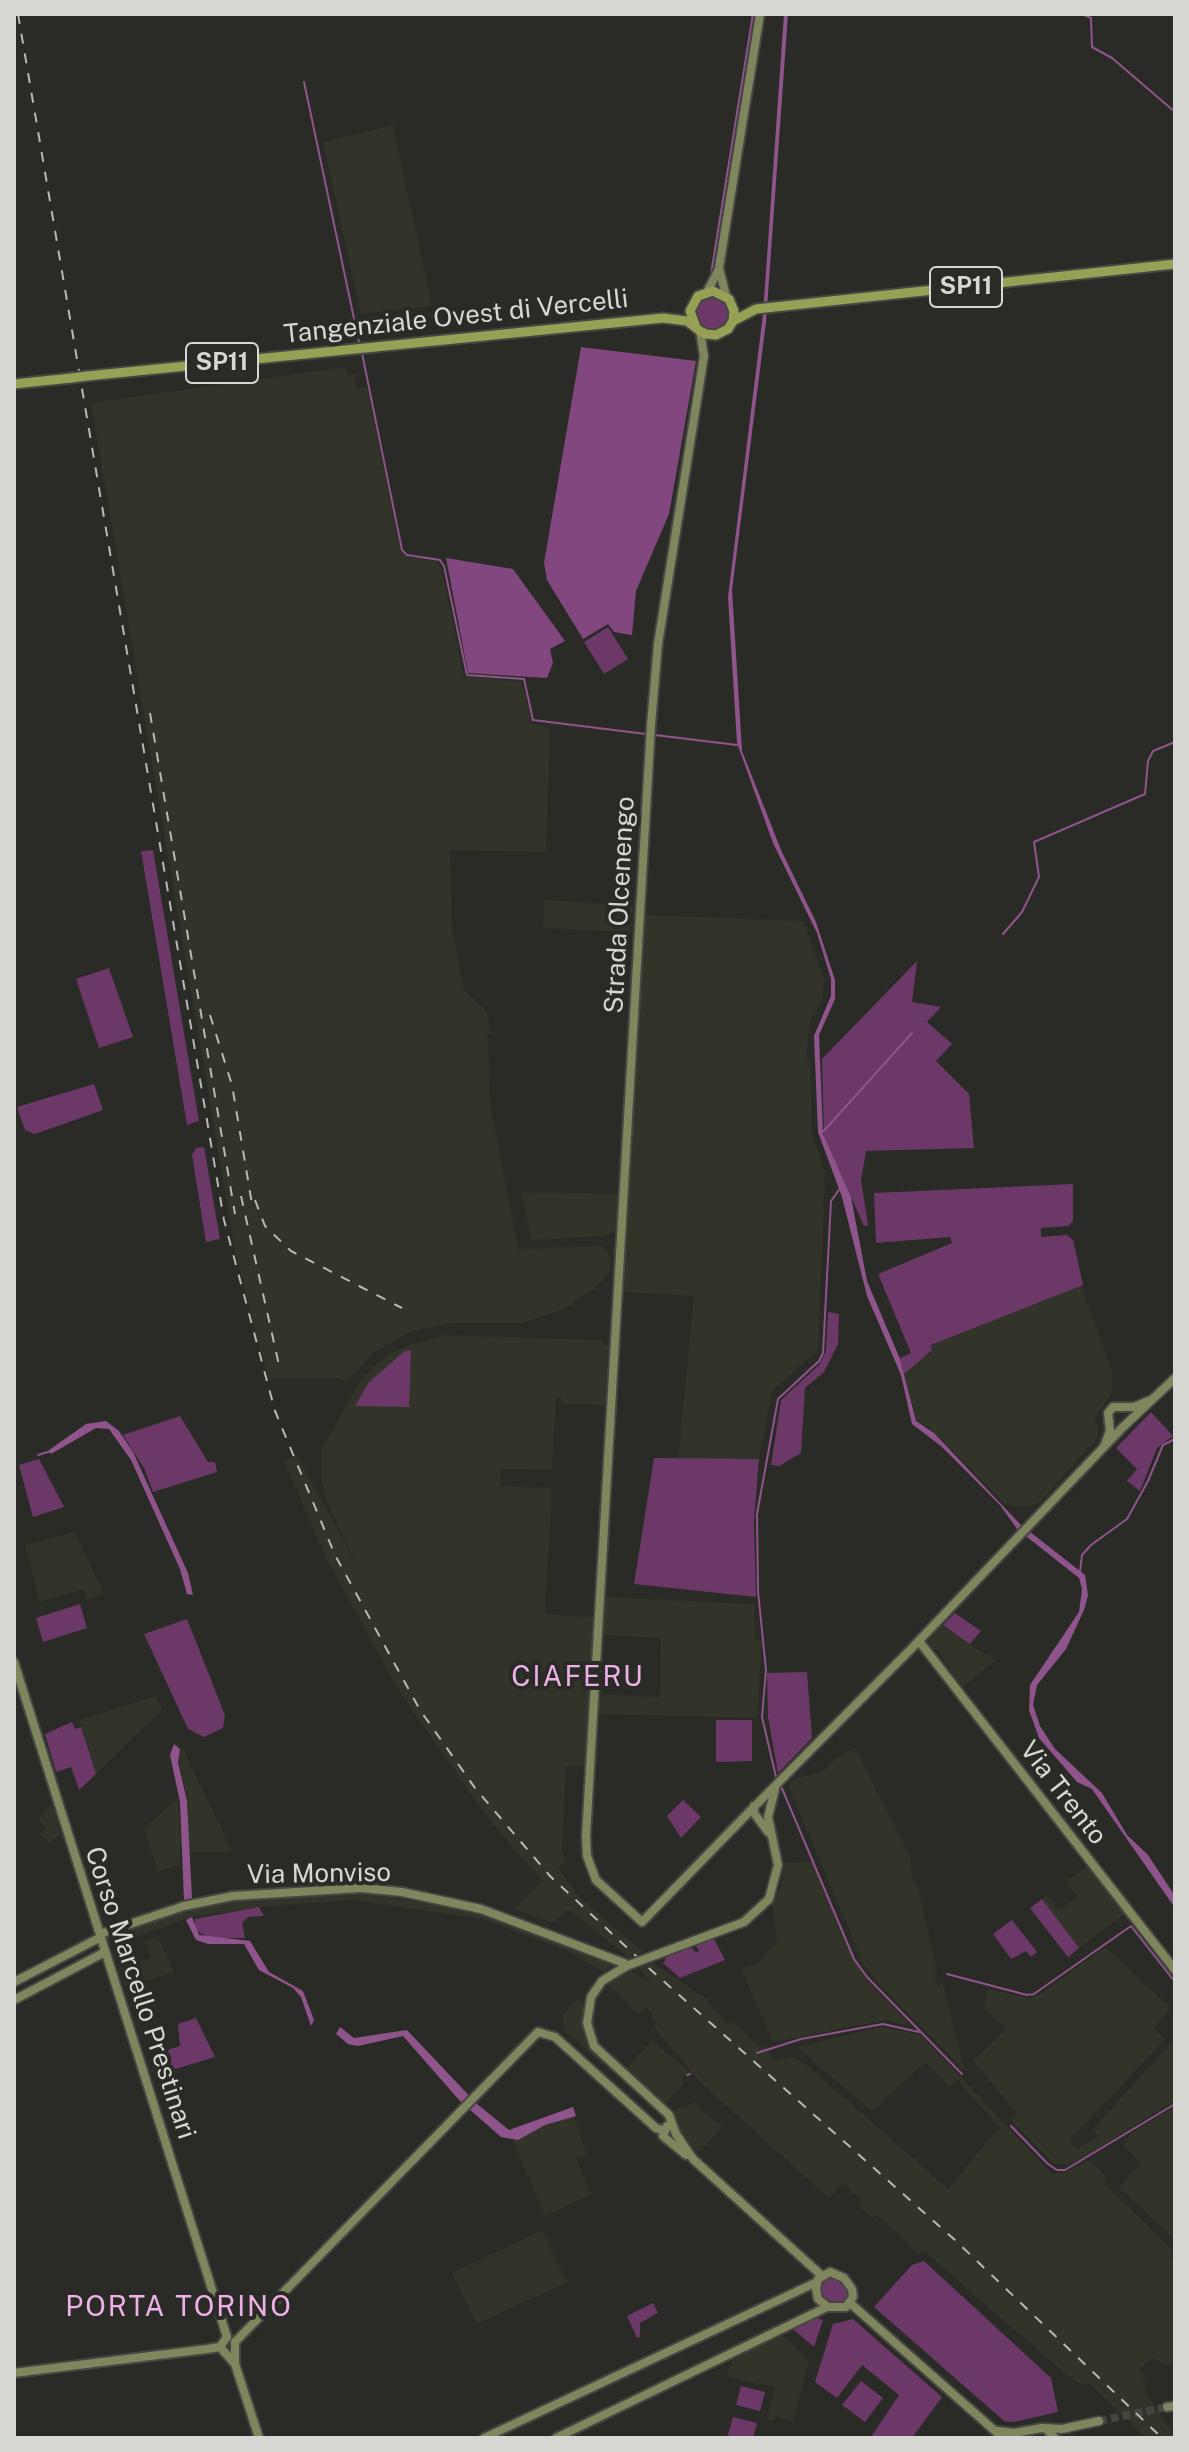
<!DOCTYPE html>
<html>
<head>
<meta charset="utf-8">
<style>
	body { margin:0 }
	#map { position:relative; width:1189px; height:2452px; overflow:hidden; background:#2a2b26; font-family:"Public Sans",sans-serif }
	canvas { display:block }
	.frame { position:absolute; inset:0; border:16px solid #d7d8d4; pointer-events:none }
</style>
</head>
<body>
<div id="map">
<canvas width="1189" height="2452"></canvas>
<div class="frame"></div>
</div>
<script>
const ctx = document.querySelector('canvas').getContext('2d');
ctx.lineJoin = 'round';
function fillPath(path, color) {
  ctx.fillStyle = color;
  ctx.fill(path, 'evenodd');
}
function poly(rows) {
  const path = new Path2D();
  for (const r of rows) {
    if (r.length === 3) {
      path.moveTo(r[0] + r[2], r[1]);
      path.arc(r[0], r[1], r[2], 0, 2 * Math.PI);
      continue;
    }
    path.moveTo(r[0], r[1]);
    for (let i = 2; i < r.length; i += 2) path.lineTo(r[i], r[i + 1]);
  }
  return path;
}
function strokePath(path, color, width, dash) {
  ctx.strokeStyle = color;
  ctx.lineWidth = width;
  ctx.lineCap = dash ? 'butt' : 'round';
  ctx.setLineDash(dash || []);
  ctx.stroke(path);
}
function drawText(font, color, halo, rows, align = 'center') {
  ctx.font = font + ' "Public Sans",sans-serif';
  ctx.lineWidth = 8;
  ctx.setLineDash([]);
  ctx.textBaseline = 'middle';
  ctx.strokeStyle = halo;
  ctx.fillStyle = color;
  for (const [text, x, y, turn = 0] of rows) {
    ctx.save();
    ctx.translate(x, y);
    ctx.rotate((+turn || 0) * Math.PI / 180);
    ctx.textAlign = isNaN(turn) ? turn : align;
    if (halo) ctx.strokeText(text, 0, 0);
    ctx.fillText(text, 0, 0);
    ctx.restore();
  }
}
fillPath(poly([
	[393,125,432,306,361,314,323,142],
	[346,367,348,375,354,374,357,389,367,387,400,551,407,557,436,561,441,567,464,676,522,682,532,723,550,729,546,852,450,850,452,929,464,990,486,1011,490,1028,491,1034,487,1035,491,1108,518,1249,603,1246,611,1258,609,1273,594,1289,564,1309,522,1323,454,1323,411,1331,373,1353,346,1382,340,1378,269,1378,261,1353,235,1250,91,403],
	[544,900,633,906,631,932,543,928],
	[645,915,803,921,824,979,822,998,809,1025,806,1059,810,1060,812,1133,825,1172,818,1350,772,1391,759,1459,678,1459,694,1296,624,1292],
	[521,1192,619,1194,616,1230,604,1236,532,1240],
	[1081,1285,1113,1374,1112,1392,1094,1420,1099,1428,1096,1440,1040,1502,1031,1506,1006,1505,930,1428,916,1419,904,1374,930,1346],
	[446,1335,601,1340,608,1347,605,1405,561,1404,561,1398,556,1398,552,1470,501,1469,500,1486,552,1488,545,1614,593,1617,586,1766,566,1766,562,1851,566,1863,558,1868,580,1898,643,1952,629,1958,568,1909,552,1923,514,1909,542,1881,487,1817,397,1688,326,1558,284,1461,297,1456,358,1566,328,1505,322,1482,322,1449,359,1382,376,1365,392,1352,412,1344],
	[74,1532,104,1593,87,1600,83,1589,40,1602,25,1545],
	[604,1597,754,1604,755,1640,762,1640,757,1718,599,1714,599,1694,660,1697,661,1638,602,1635],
	[943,1625,995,1661,962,1687,937,1649,934,1651,927,1641],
	[156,1696,162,1709,96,1774,79,1720],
	[182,1747,232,1851,187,1853,180,1843,180,1864,158,1872,144,1829,178,1797,180,1838,188,1839,188,1802,178,1755],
	[855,1748,910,1857,912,1881,917,1884,937,1970,934,1975,938,1986,943,1984,965,2071,876,1981,863,1963,788,1785,794,1779,822,1772,837,1757],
	[52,1804,61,1834,49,1843,40,1834,46,1829,38,1818],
	[813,1862,842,1934,868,1982,908,2022,906,2025,886,2020,773,2042,741,1968,758,1964,777,1940,772,1905,782,1884,784,1863],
	[1087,1866,1124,1914,1068,1957,1030,1908,1047,1895,1058,1910,1077,1897,1066,1882],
	[355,1892,475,1911,529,1929,614,1965,604,1972,565,1950,482,1919,353,1900,259,1907,192,1917,111,1946,108,1937,169,1915,242,1898],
	[158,1936,174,1972,125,1987,119,1968,151,1958,145,1941],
	[1105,1947,1171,2008,1153,2028,1165,2039,1069,2141,1077,2149,1099,2136,1093,2129,1175,2039,1175,2100,1075,2163,1054,2164,1011,2120,1016,2112,973,2061,1006,2029,984,2007,988,1989,1029,1998,1041,1994],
	[652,1962,706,1999,728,2024,731,2021,760,2046,764,2045,773,2060,792,2057,807,2065,948,2189,1000,2127,957,2080,949,2087,925,2062,875,2109,870,2110,797,2047,881,2027,921,2035,1052,2174,1068,2171,1089,2160,1107,2177,1104,2183,1172,2249,1170,2258,1175,2261,1175,2364,1163,2364,1153,2358,1139,2369,1146,2376,1143,2382,1147,2394,1175,2438,1146,2438,1089,2383,1083,2386,1069,2377,924,2251,919,2254,876,2214,872,2218,858,2205,861,2200,843,2183,829,2198,700,2082,653,2026,657,2023,651,2017,652,2014,646,2007,638,2014,607,1984,630,1971,654,1984,638,1968],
	[578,1999,593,2010,597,2039,610,2057,603,2065,564,2030,563,2014],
	[652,2040,688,2071,681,2080,684,2082,664,2105,625,2070],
	[694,2102,722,2127,701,2151,692,2152,681,2137,675,2116,675,2110],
	[1175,2107,1175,2237,1173,2238,1119,2187,1141,2163,1123,2145,1129,2139,1127,2136],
	[574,2116,587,2155,576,2159,591,2194,545,2216,513,2141,547,2123],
	[542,2230,567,2282,477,2324,452,2273],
	[782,2335,809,2360,793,2421,775,2416,773,2421,767,2420,775,2387,726,2377,734,2358]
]), '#323429');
fillPath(poly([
	[712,313,16],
	[608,627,628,659,604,674,584,642],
	[153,850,199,1121,187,1125,141,851],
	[917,961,912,1002,941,1007,927,1022,952,1044,936,1061,969,1094,974,1148,866,1151,861,1180,868,1225,864,1226,824,1137,822,1059],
	[109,968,133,1037,99,1048,76,979],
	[94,1084,103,1110,35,1134,25,1130,17,1107],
	[204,1147,220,1239,206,1242,192,1155,196,1148],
	[1073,1184,1073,1221,1068,1226,1041,1228,1041,1237,1067,1235,1073,1240,1083,1285,931,1345,932,1350,904,1374,900,1358,911,1353,878,1274,952,1243,950,1237,876,1243,874,1193],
	[828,1312,839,1314,838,1344,824,1372,805,1388,801,1453,779,1466,771,1465,781,1400,819,1365,826,1351],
	[411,1350,409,1407,355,1406,369,1382,405,1351],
	[1151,1412,1173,1436,1157,1448,1140,1491,1127,1481,1137,1469,1116,1448],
	[180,1416,208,1462,215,1462,217,1472,153,1492,145,1470,123,1435],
	[654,1458,759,1459,754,1520,756,1597,634,1584],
	[39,1459,64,1507,33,1517,19,1465],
	[80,1604,87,1628,43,1642,36,1618],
	[955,1613,981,1631,970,1644,943,1625],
	[187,1619,225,1715,223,1728,204,1737,188,1729,144,1634],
	[807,1672,812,1738,778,1773,768,1717,767,1673],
	[716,1720,752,1720,752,1761,716,1762],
	[72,1722,75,1729,81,1727,96,1774,79,1790,71,1767,56,1772,45,1734],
	[683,1800,701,1817,681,1838,667,1816],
	[1042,1899,1079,1948,1068,1957,1030,1908],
	[259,1907,264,1916,248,1917,242,1923,245,1938,209,1938,195,1930,195,1919],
	[1012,1920,1037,1952,1031,1957,1026,1951,1011,1959,993,1934],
	[714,1939,725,1960,680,1978,663,1963,666,1959,663,1957,690,1947,697,1953,699,1950,695,1945],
	[196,2018,215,2057,169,2071,168,2066,159,2068,157,2053,180,2046,178,2024],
	[924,2261,1051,2378,1058,2412,1014,2422,1004,2421,874,2307,912,2265],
	[827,2275,840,2280,847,2288,848,2297,843,2304,831,2305,822,2299,818,2284],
	[653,2303,658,2313,640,2323,640,2337,637,2338,627,2316],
	[817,2318,823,2320,814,2347,793,2329],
	[853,2319,942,2397,912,2438,871,2437,899,2395,862,2365,837,2398,815,2382,833,2324],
	[861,2381,883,2398,865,2422,842,2405],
	[741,2386,765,2392,760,2411,736,2405],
	[733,2417,757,2423,753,2438,727,2438]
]), '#6b3868');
fillPath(poly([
	[581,347,696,361,669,514,636,591,632,635,614,632,608,624,583,639,547,580,544,563],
	[446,558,513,569,565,641,550,649,553,663,547,678,468,673]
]), '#82477e');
fillPath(poly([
	[784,14,788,14,766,322,732,590,742,751,781,850,816,922,835,980,835,999,819,1035,823,1134,851,1197,867,1281,900,1359,916,1421,934,1433,1020,1524,1085,1575,1088,1595,1084,1610,1066,1649,1037,1685,1033,1705,1040,1726,1055,1749,1102,1793,1127,1835,1148,1855,1175,1896,1175,1908,1092,1789,1077,1782,1039,1738,1029,1710,1030,1685,1079,1612,1082,1589,1079,1578,1017,1529,1000,1505,941,1446,912,1424,901,1375,867,1296,842,1197,818,1132,814,1036,831,996,831,979,817,933,773,843,737,743,728,597,763,314],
	[106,1421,119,1431,133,1452,188,1573,193,1595,187,1594,180,1569,131,1460,109,1429,96,1428,51,1454,49,1450,86,1424],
	[174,1744,180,1749,178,1762,187,1801,192,1898,184,1900,180,1802,170,1755],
	[192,1917,199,1935,250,1941,269,1972,303,1991,314,2020,311,2026,301,1997,293,1988,259,1970,244,1944,208,1944,196,1940,186,1920],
	[340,2027,354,2038,407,2030,477,2104,509,2130,573,2107,576,2116,545,2125,518,2140,501,2137,460,2101,403,2036,358,2046,348,2044,336,2034]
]), '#90548c');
strokePath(poly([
	[1082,14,1091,18,1092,47,1112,58,1175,112],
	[304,82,360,347],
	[711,274,753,14],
	[362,353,402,550,407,555,440,560,444,566,467,675,524,679,533,720,646,734],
	[655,735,737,745],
	[1003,934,1022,912,1039,877,1034,842,1145,794,1148,761,1153,751,1175,742],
	[822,1133,912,1033],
	[38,1455,51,1451],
	[1080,1572,1082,1555,1091,1545,1127,1519,1148,1481,1163,1445,1175,1439],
	[777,1781,762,1717,766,1670,758,1591,757,1514,778,1399,819,1361,823,1353,831,1201,841,1187],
	[781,1786,854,1959,867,1977,962,2074],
	[947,1974,1027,1995,1034,1994,1131,1926,1175,1982],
	[757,2053,801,2039,883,2024,919,2032],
	[687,2075,690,2074],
	[1011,2126,1048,2164,1057,2170,1065,2170,1175,2104]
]), '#90548c', 2);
strokePath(poly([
	[1099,2421,1167,2407]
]), '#444540', 8, [8, 4]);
const secondary = poly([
	[707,292,719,269],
	[726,296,719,268,760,14],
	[700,331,704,356,658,644,651,725,586,1836,587,1856,596,1880,642,1922,755,1806],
	[1105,1444,1110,1431,1108,1413,1113,1407,1134,1407,1148,1401],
	[919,1641,1175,1970],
	[14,1662,227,2337],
	[758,1803,912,1648,1122,1428,1175,1378],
	[754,1806,754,1813,768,1832],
	[100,1934,184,1906,233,1896,361,1888,402,1892,481,1909,629,1965],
	[693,1941,744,1922,769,1899,778,1865,768,1817,775,1789],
	[628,1965,602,1981,591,1997,587,2023,594,2046,669,2115,676,2134,693,2159,821,2275],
	[14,1982,101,1937],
	[14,2000,105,1952],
	[667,2126,663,2136,686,2155],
	[850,2303,1003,2438],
	[235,2342,538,2032,555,2037,656,2128,662,2130],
	[235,2342,235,2364,259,2438],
	[220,2347,235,2364],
	[14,2373,207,2349,220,2347,227,2337],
	[1167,2407,1175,2406],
	[1046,2429,1055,2438],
	[998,2431,1014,2433,1042,2428,1062,2429,1099,2421],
	[484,2438,817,2282],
	[556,2438,827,2307,846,2307,853,2297,852,2289,844,2278,830,2272,818,2279,816,2289,818,2299,828,2307]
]);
const primary = poly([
	[733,321,756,309,1175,264],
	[87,376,663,318,687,321,700,331,706,334,716,335,728,329,733,321,734,311,729,299,713,291,698,296,690,311,696,327],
	[14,384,71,378]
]);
strokePath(secondary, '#464642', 12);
strokePath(primary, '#464642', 13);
strokePath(secondary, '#7f855d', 8);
strokePath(primary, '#96a156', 9);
strokePath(poly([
	[18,14,224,1220,275,1411,335,1555,420,1710,475,1788,550,1876,651,1970,956,2241,1162,2438],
	[150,713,235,1214],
	[210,1015,232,1085,253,1210],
	[241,1196,279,1365],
	[255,1200,265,1226,291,1251,402,1308]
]), '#b8b9b5', 2, [10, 10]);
const secondaryBridge = poly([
	[629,1965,693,1941]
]);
const primaryBridge = poly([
	[71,378,87,376]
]);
strokePath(secondaryBridge, '#464642', 12, []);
strokePath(primaryBridge, '#464642', 13, []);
strokePath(secondaryBridge, '#7f855d', 8);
strokePath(primaryBridge, '#96a156', 9);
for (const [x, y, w] of [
	[966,287,72],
	[222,363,72]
]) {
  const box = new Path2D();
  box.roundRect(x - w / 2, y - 20, w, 40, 6);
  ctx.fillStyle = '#2a2b26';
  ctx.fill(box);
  strokePath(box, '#d7d8d4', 2);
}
drawText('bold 24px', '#d7d8d4', null, [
	["SP11",966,287],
	["SP11",222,363]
]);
drawText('26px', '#d7d8d4', '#2a2b26', [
	["Tangenziale Ovest di Vercelli",456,317,-6],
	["Strada Olcenengo",620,905,-87],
	["Via Trento",1063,1793,52],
	["Via Monviso",319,1874,-1],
	["Corso Marcello Prestinari",140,1993,72]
]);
ctx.letterSpacing = '2px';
drawText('28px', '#edb0e7', '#2a2b26', [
	["CIAFERU",578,1677],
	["PORTA TORINO",179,2307]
]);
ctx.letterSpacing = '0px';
</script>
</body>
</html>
